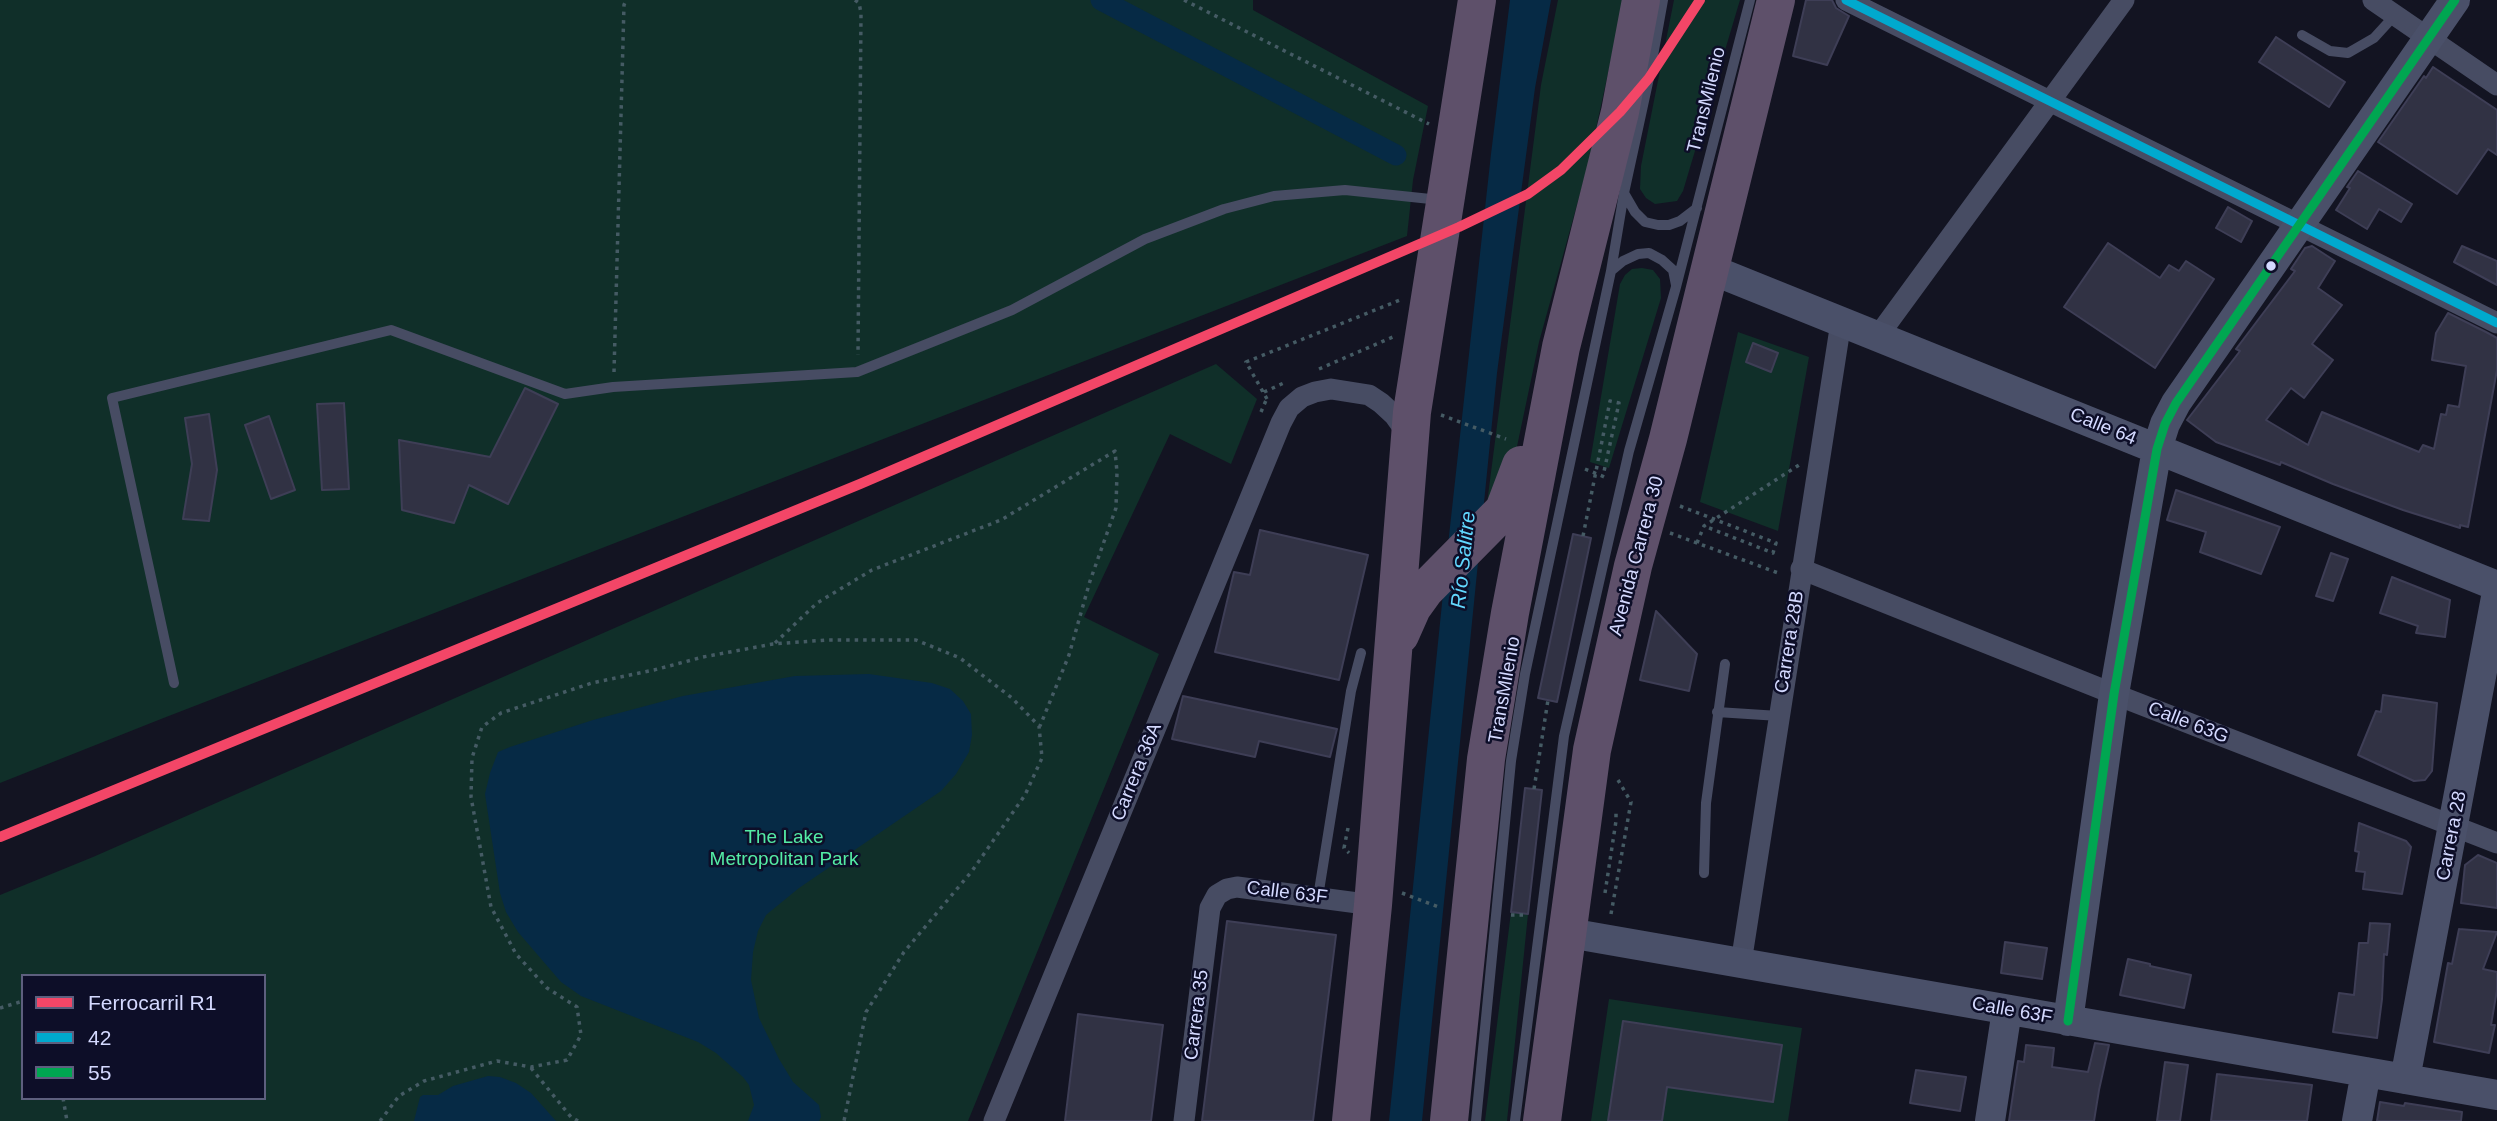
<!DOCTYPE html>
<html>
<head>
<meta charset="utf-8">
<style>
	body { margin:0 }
	#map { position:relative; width:2497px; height:1121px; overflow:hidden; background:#131422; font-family:Arial,sans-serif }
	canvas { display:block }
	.legend { position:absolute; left:21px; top:974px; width:245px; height:126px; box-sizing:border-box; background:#0d0e28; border:2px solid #5d5f7e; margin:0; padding:9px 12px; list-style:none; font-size:21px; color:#d4d9ff }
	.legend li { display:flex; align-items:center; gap:14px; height:35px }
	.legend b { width:35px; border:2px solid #5d5f7e }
</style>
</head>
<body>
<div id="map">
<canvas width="2497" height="1121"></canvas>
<ul class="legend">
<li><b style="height:9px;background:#f34667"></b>Ferrocarril R1</li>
<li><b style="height:9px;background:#00a9ce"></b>42</li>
<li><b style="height:9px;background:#00a651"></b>55</li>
</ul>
</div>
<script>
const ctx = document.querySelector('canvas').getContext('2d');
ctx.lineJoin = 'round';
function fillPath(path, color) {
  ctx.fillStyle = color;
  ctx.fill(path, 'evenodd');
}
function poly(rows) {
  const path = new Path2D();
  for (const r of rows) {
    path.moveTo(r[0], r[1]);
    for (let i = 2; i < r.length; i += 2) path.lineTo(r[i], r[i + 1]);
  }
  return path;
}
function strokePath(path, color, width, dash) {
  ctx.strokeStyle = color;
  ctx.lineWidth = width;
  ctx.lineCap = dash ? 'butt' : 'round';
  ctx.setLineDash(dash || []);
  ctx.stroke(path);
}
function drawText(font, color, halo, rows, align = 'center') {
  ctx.font = font + ' Arial,sans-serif';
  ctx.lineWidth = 5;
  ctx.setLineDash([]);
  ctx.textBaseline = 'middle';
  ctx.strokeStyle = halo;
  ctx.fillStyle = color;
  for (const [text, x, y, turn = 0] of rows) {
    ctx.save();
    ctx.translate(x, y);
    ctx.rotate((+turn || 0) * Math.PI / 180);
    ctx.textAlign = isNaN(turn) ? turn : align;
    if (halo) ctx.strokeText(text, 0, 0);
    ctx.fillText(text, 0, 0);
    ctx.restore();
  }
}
fillPath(poly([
	[0,0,1253,0,1253,10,1428,106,1413,180,1407,236,161,719,0,783],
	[1558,0,1624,0,1588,165,1539,342,1515,456,1486,511,1541,85],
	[1674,0,1740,0,1683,191,1677,201,1655,204,1646,198,1640,189,1641,166],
	[1642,268,1653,270,1660,279,1661,298,1609,468,1590,462,1620,284,1625,275,1632,269],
	[1738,332,1809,357,1778,531,1700,502],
	[1216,364,1257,399,1231,464,1170,434,1084,617,1159,654,968,1121,0,1121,0,895,93,857],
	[23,976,264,976,264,1098,23,1098],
	[1511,912,1528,914,1507,1121,1485,1121],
	[1609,999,1802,1028,1788,1121,1662,1121,1667,1087,1773,1102,1782,1045,1623,1021,1608,1121,1591,1121]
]), '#102f29');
fillPath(poly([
	[1510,0,1551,0,1535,88,1497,373,1422,1121,1389,1121,1448,545,1491,154],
	[869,674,932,683,950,689,963,701,971,714,972,735,969,752,956,774,941,791,799,888,766,915,758,931,753,952,751,980,759,1018,779,1059,793,1082,819,1105,821,1117,819,1121,748,1121,754,1105,749,1085,743,1077,716,1053,698,1042,581,996,561,982,518,932,506,912,500,893,485,794,490,773,498,752,510,747,593,720,683,696,795,676],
	[488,1076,500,1077,516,1083,531,1093,556,1121,414,1121,420,1097,423,1095,438,1095,453,1086]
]), '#062a45');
strokePath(poly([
	[1101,0,1396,155]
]), '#062a45', 21);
const building = poly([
	[1806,0,1832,0,1836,8,1849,16,1827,65,1793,56,1806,0],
	[2276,37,2345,82,2329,107,2259,62,2276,37],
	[2433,67,2497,110,2497,155,2488,149,2457,194,2378,142,2424,76,2426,78,2433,67],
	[2358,171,2412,204,2401,222,2379,209,2367,229,2336,210,2350,188,2347,187,2358,171],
	[2228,207,2252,221,2241,242,2216,228,2228,207],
	[2108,243,2160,278,2169,265,2179,271,2186,261,2214,279,2155,368,2064,307,2108,243],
	[2312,246,2335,261,2318,288,2342,305,2312,344,2333,360,2304,398,2291,388,2266,420,2308,445,2322,412,2419,452,2423,445,2434,449,2441,414,2446,415,2448,405,2459,407,2466,366,2432,360,2436,333,2448,313,2486,332,2497,338,2497,370,2468,527,2460,525,2460,528,2403,510,2333,484,2281,462,2280,465,2216,442,2187,420,2240,351,2236,349,2295,271,2291,269,2305,248,2312,246],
	[2462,246,2497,261,2497,285,2454,262,2462,246],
	[1753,343,1778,353,1771,372,1746,362,1753,343],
	[525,388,558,404,508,504,469,485,454,523,402,510,399,440,490,457,525,388],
	[344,403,349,489,322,490,317,404,344,403],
	[209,414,217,470,209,521,183,519,192,464,185,418,209,414],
	[269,416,295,490,271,499,245,425,269,416],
	[2176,490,2280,527,2261,574,2200,552,2206,532,2167,520,2176,490],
	[1260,530,1368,555,1339,680,1215,652,1234,572,1250,575,1260,530],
	[1573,534,1591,538,1557,702,1538,698,1573,534],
	[2331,553,2348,559,2333,601,2316,596,2331,553],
	[2392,577,2450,600,2445,637,2416,633,2418,626,2380,613,2392,577],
	[1656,611,1697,654,1689,691,1640,680,1656,611],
	[2383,695,2437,703,2432,771,2425,780,2414,781,2358,755,2376,711,2381,712,2383,695],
	[1183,696,1337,729,1330,757,1259,741,1255,757,1172,739,1183,696],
	[1525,788,1542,790,1528,914,1511,912,1525,788],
	[2359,823,2406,841,2411,847,2402,894,2363,889,2365,872,2356,871,2359,852,2355,851,2359,823],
	[2478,855,2497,863,2497,908,2461,903,2465,865,2478,855],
	[1227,921,1336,935,1313,1121,1202,1121,1227,921],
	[2370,923,2390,924,2387,955,2384,954,2382,999,2377,1038,2333,1032,2339,993,2354,995,2359,943,2368,943,2370,923],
	[2459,929,2497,932,2483,969,2497,972,2497,990,2491,1025,2495,1025,2489,1053,2434,1042,2448,963,2452,964,2459,929],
	[2005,942,2047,948,2042,979,2001,973,2005,942],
	[2128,959,2150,964,2150,966,2191,975,2184,1008,2120,995,2128,959],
	[1078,1014,1163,1025,1151,1121,1065,1121,1078,1014],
	[1623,1021,1782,1045,1773,1102,1667,1087,1662,1121,1608,1121,1623,1021],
	[2095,1043,2109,1045,2099,1090,2094,1121,2009,1121,2018,1061,2024,1062,2026,1045,2054,1048,2052,1067,2088,1072,2095,1043],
	[2165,1062,2188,1065,2180,1121,2157,1121,2165,1062],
	[1916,1070,1966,1077,1960,1111,1910,1103,1916,1070],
	[2217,1074,2312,1085,2307,1121,2211,1121,2217,1074],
	[2380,1102,2404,1106,2405,1103,2462,1112,2461,1121,2377,1121,2380,1102]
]);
fillPath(building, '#313244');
strokePath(building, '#3e3e56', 2);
strokePath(poly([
	[855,0,859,3,861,13,858,355],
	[1184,0,1429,124],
	[1319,369,1395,336],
	[614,372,624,5,626,0],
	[1264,392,1286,382],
	[1267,399,1246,362,1400,300],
	[1261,412,1267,398],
	[1441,415,1506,439],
	[1585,469,1607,478],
	[1680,506,1776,543,1773,553,1704,526],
	[1670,533,1781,574],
	[1583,536,1610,401,1619,403,1603,476],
	[1697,543,1704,526,1799,465],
	[775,643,817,603,872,570,1001,520,1115,451,1117,472,1116,508,1090,581,1069,655,1040,726],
	[1534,789,1548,700],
	[1348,828,1344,848,1349,853],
	[1402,893,1441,908],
	[1605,893,1616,821,1616,813,1614,812],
	[1611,914,1631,802,1618,780],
	[1511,915,1527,915],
	[0,1008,23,1001],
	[531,1068,571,1117,578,1121],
	[63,1098,67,1121],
	[380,1121,399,1096,424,1081,497,1061,531,1067,567,1060,581,1035,577,1007,547,988,516,954,491,907,471,797,472,758,482,727,501,713,592,683,654,670,703,657,773,644,826,640,916,640,960,658,1012,698,1039,726,1042,758,1025,795,972,871,904,952,866,1012,844,1121]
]), '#455b64', 3.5, [3.5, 5]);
strokePath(poly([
	[2302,35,2330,51,2348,53,2374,38,2395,15],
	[1624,193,1635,212,1645,222,1658,225,1669,225,1680,221,1697,208],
	[1611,271,1623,261,1638,254,1649,253,1662,260,1673,270,1676,285],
	[174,683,112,398,391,330,565,394,613,387,857,372,1012,310,1145,239,1224,209,1274,196,1345,190,1440,200],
	[1717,712,1779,716],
	[1704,873,1706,803,1725,664],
	[1318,897,1351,691,1361,653],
	[1476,1121,1511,761,1525,674,1611,271,1624,193,1649,78,1663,0],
	[1515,1121,1564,736,1629,451,1676,287,1750,0]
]), '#474c63', 10);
strokePath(poly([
	[1846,0,2497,323],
	[2373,0,2497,85],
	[1878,336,2124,0],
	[1801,569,2114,694,2497,843],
	[1741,963,1841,322],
	[994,1121,1281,423,1289,408,1302,397,1315,392,1331,389,1369,395,1381,403,1394,415,1409,436],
	[1184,1121,1210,908,1217,895,1227,889,1237,887,1373,905]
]), '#474c63', 21);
strokePath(poly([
	[1710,269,2497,586],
	[1569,933,2497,1095],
	[2068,1021,2114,694,2157,449,2165,424,2176,403,2455,0],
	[2405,1079,2497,592],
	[1990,1121,2007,1010],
	[2357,1121,2366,1072]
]), '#4a5069', 30);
strokePath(poly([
	[1400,635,1412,608,1425,590,1504,510,1521,465],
	[1351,1121,1373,905,1412,412,1477,0],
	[1449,1121,1486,759,1510,613,1561,347,1620,112,1641,0],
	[1542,1121,1592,750,1633,566,1668,439,1776,0]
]), '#5e506a', 38);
strokePath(poly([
	[1846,0,2497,323]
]), '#00a9ce', 9);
strokePath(poly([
	[2068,1021,2114,694,2157,449,2165,424,2176,403,2455,0]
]), '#00a651', 9);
strokePath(poly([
	[0,837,860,484,1459,227,1528,194,1561,170,1620,112,1649,78,1700,0]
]), '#f34667', 10);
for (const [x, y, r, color] of [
	[2271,266,6,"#d4d9ff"]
]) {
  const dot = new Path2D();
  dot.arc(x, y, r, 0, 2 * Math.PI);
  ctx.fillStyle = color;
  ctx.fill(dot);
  strokePath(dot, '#0d0e28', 2.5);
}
drawText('19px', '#d4d9ff', '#0d0e28', [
	["TransMilenio",1707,100,-76],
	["Calle 64",2103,427,22],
	["Avenida Carrera 30",1637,556,-75],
	["Carrera 28B",1790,642,-81],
	["TransMilenio",1505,690,-80],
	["Calle 63G",2188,723,21],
	["Carrera 36A",1137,772,-68],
	["Carrera 28",2452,836,-79],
	["Calle 63F",1287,893,7],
	["Calle 63F",2012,1011,10],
	["Carrera 35",1197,1015,-83]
]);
drawText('19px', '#54eba5', '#0d0e28', [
	["The Lake",784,838],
	["Metropolitan Park",784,860]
]);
drawText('italic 21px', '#62d8ff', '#0d0e28', [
	["Río Salitre",1464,560,-84]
]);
</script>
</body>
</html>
